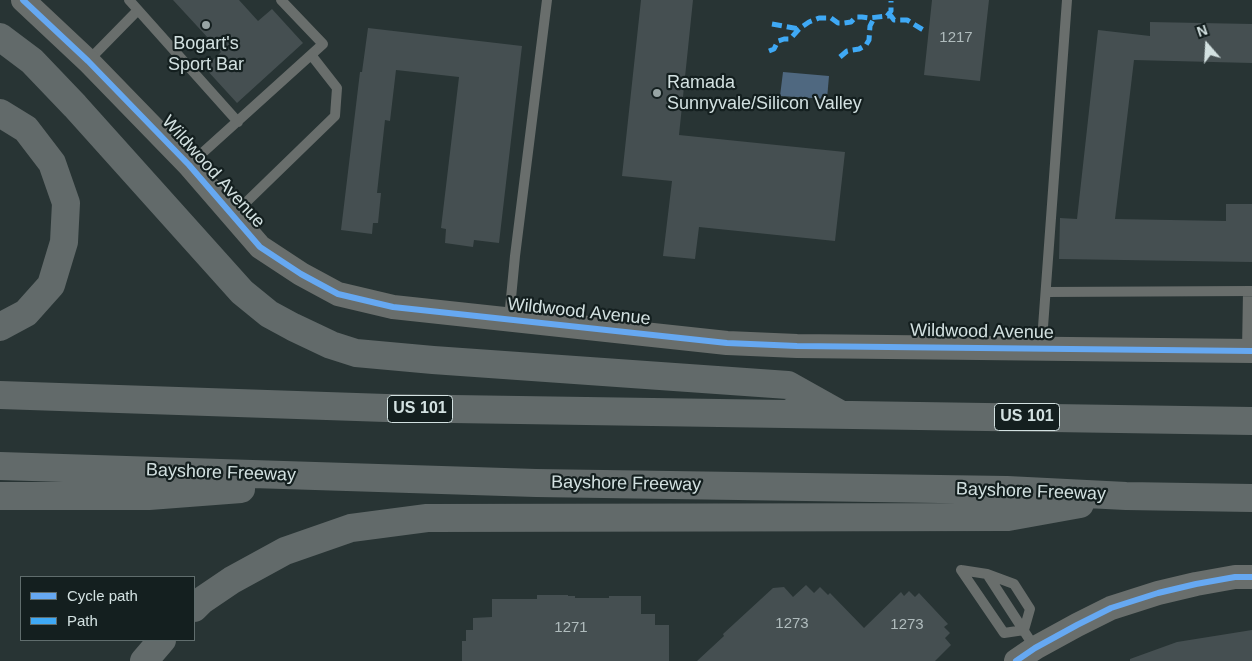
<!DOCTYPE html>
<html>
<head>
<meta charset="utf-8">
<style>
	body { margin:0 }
	#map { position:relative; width:1252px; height:661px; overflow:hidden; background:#283434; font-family:Arial,sans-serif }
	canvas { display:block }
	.legend { position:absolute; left:20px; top:576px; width:175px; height:65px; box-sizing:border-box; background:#141f1f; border:1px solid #606d6d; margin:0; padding:6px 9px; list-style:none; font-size:15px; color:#d3e1e1 }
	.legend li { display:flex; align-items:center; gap:10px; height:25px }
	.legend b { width:25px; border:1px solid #606d6d }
	.north { position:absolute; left:1182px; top:20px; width:50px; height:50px; -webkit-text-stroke:4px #141f1f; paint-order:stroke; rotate:341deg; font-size:14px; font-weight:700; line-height:20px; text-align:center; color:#d3e1e1 }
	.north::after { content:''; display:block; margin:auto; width:18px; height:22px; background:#d3e1e1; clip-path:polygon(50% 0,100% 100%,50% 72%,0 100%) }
</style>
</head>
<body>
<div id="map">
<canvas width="1252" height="661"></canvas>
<ul class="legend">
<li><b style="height:6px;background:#66a8f1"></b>Cycle path</li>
<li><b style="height:6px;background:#3fa9f5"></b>Path</li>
</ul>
<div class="north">N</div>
</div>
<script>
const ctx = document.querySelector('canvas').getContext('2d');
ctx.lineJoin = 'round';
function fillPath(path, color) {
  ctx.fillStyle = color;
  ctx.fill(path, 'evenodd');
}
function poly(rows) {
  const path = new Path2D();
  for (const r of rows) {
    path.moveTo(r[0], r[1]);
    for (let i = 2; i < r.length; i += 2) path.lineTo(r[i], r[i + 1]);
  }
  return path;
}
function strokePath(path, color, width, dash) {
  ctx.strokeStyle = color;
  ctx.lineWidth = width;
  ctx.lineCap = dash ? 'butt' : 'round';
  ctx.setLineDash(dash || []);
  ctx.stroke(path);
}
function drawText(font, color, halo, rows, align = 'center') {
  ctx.font = font + ' Arial,sans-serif';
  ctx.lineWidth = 4.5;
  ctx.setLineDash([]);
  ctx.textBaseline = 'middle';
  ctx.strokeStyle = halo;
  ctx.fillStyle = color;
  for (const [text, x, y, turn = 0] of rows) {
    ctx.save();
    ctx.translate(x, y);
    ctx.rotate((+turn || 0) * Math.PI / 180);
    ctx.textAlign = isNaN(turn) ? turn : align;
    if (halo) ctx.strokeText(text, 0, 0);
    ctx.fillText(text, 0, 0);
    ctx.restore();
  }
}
fillPath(poly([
	[783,72,829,76,827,99,780,96]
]), '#4f6880');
fillPath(poly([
	[173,0,239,0,258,21,272,9,303,43,237,103,205,68,221,52],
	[641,0,693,0,679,135,845,152,835,241,699,227,695,259,663,256,672,181,622,176],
	[932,0,989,0,980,81,924,75],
	[1150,22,1252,24,1252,63,1134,60,1115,219,1226,221,1226,204,1252,204,1252,262,1059,259,1060,218,1077,219,1098,30,1150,36],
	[368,28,522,46,499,243,474,240,473,247,445,243,446,229,441,228,459,77,396,70,390,121,385,120,377,193,381,193,378,223,373,223,372,234,341,230,360,72,362,72],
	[806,585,814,593,820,587,828,595,830,593,864,628,901,592,904,596,909,591,915,597,919,593,948,624,944,627,950,633,945,638,951,645,935,661,697,661,724,636,723,634,773,588,784,587,793,597],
	[537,595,568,595,568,596,575,596,575,598,609,598,609,596,641,596,641,614,655,614,655,625,669,625,669,661,462,661,462,641,466,641,466,630,473,630,473,618,492,617,492,599,537,599],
	[1252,630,1252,661,1130,661,1130,659,1177,642]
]), '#454f51');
strokePath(poly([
	[129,0,238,122],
	[88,61,138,10],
	[189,165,323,44,281,0],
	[233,215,335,116,337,88,312,56],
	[1046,292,1252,291],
	[509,319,515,256,547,0],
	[1046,348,1043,327,1067,0],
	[1247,351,1248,291],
	[961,570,987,574,1014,584,1030,609,1024,630],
	[961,570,1004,633,1024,630],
	[987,574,1035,648]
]), '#696e6c', 10);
strokePath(poly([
	[23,0,88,61,189,165,260,247,301,274,338,294,393,307,727,343,797,346,1252,351],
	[1016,661,1035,648,1077,625,1111,608,1158,593,1196,584,1235,577,1252,577]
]), '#696e6c', 24);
strokePath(poly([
	[0,37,32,61,75,106,242,292,269,314,293,327,331,345,356,353,433,360,788,385,838,413],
	[0,113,26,129,52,163,66,203,64,242,51,285,26,313,0,327],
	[0,395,386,408,1252,421],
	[0,466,536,483,1007,490,1126,496,1252,498],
	[0,496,149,496,241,489],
	[194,608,201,601,232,580,285,551,351,528,427,518,1008,517,1080,504],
	[144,661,162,640]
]), '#626a6a', 28);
strokePath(poly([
	[887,16,891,11,891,1],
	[772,24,799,29],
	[769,51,774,49,778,41,784,39,789,39,792,37,799,29,809,22,819,18,831,18,838,23,844,23,851,22,856,17,862,17,869,18,887,16,891,16,894,20,907,20,925,31],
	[840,57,847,51,859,49,866,45,869,40,870,26,874,18]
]), '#3fa9f5', 5, [10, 5]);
strokePath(poly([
	[23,0,88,61,189,165,260,247,301,274,338,294,393,307,727,343,797,346,1252,351],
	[1016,661,1035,648,1077,625,1111,608,1158,593,1196,584,1235,577,1252,577]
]), '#66a8f1', 6);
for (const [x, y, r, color] of [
	[206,25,5,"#97a4a4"],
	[657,93,5,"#97a4a4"]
]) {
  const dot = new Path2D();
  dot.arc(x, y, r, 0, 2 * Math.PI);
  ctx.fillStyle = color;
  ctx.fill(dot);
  strokePath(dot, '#141f1f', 2);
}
drawText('15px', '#b0bcbd', null, [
	["1217",956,38],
	["1273",792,624],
	["1273",907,625],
	["1271",571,628]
]);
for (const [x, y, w] of [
	[420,409,65],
	[1027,417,65]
]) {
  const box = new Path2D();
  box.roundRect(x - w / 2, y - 13.5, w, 27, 4);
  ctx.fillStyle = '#141f1f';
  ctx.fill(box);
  strokePath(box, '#d3e1e1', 1);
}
drawText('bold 16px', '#d3e1e1', null, [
	["US 101",420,409],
	["US 101",1027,417]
]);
drawText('18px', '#d3e1e1', '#141f1f', [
	["Bogart's",206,44],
	["Sport Bar",206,65],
	["Ramada",667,83,"left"],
	["Sunnyvale/Silicon Valley",667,104,"left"]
]);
drawText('18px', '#d3e1e1', '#141f1f', [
	["Wildwood Avenue",213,172,48],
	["Wildwood Avenue",579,312,6],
	["Wildwood Avenue",982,332,1],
	["Bayshore Freeway",221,473,2],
	["Bayshore Freeway",626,484,1],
	["Bayshore Freeway",1031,492,2]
]);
</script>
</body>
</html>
